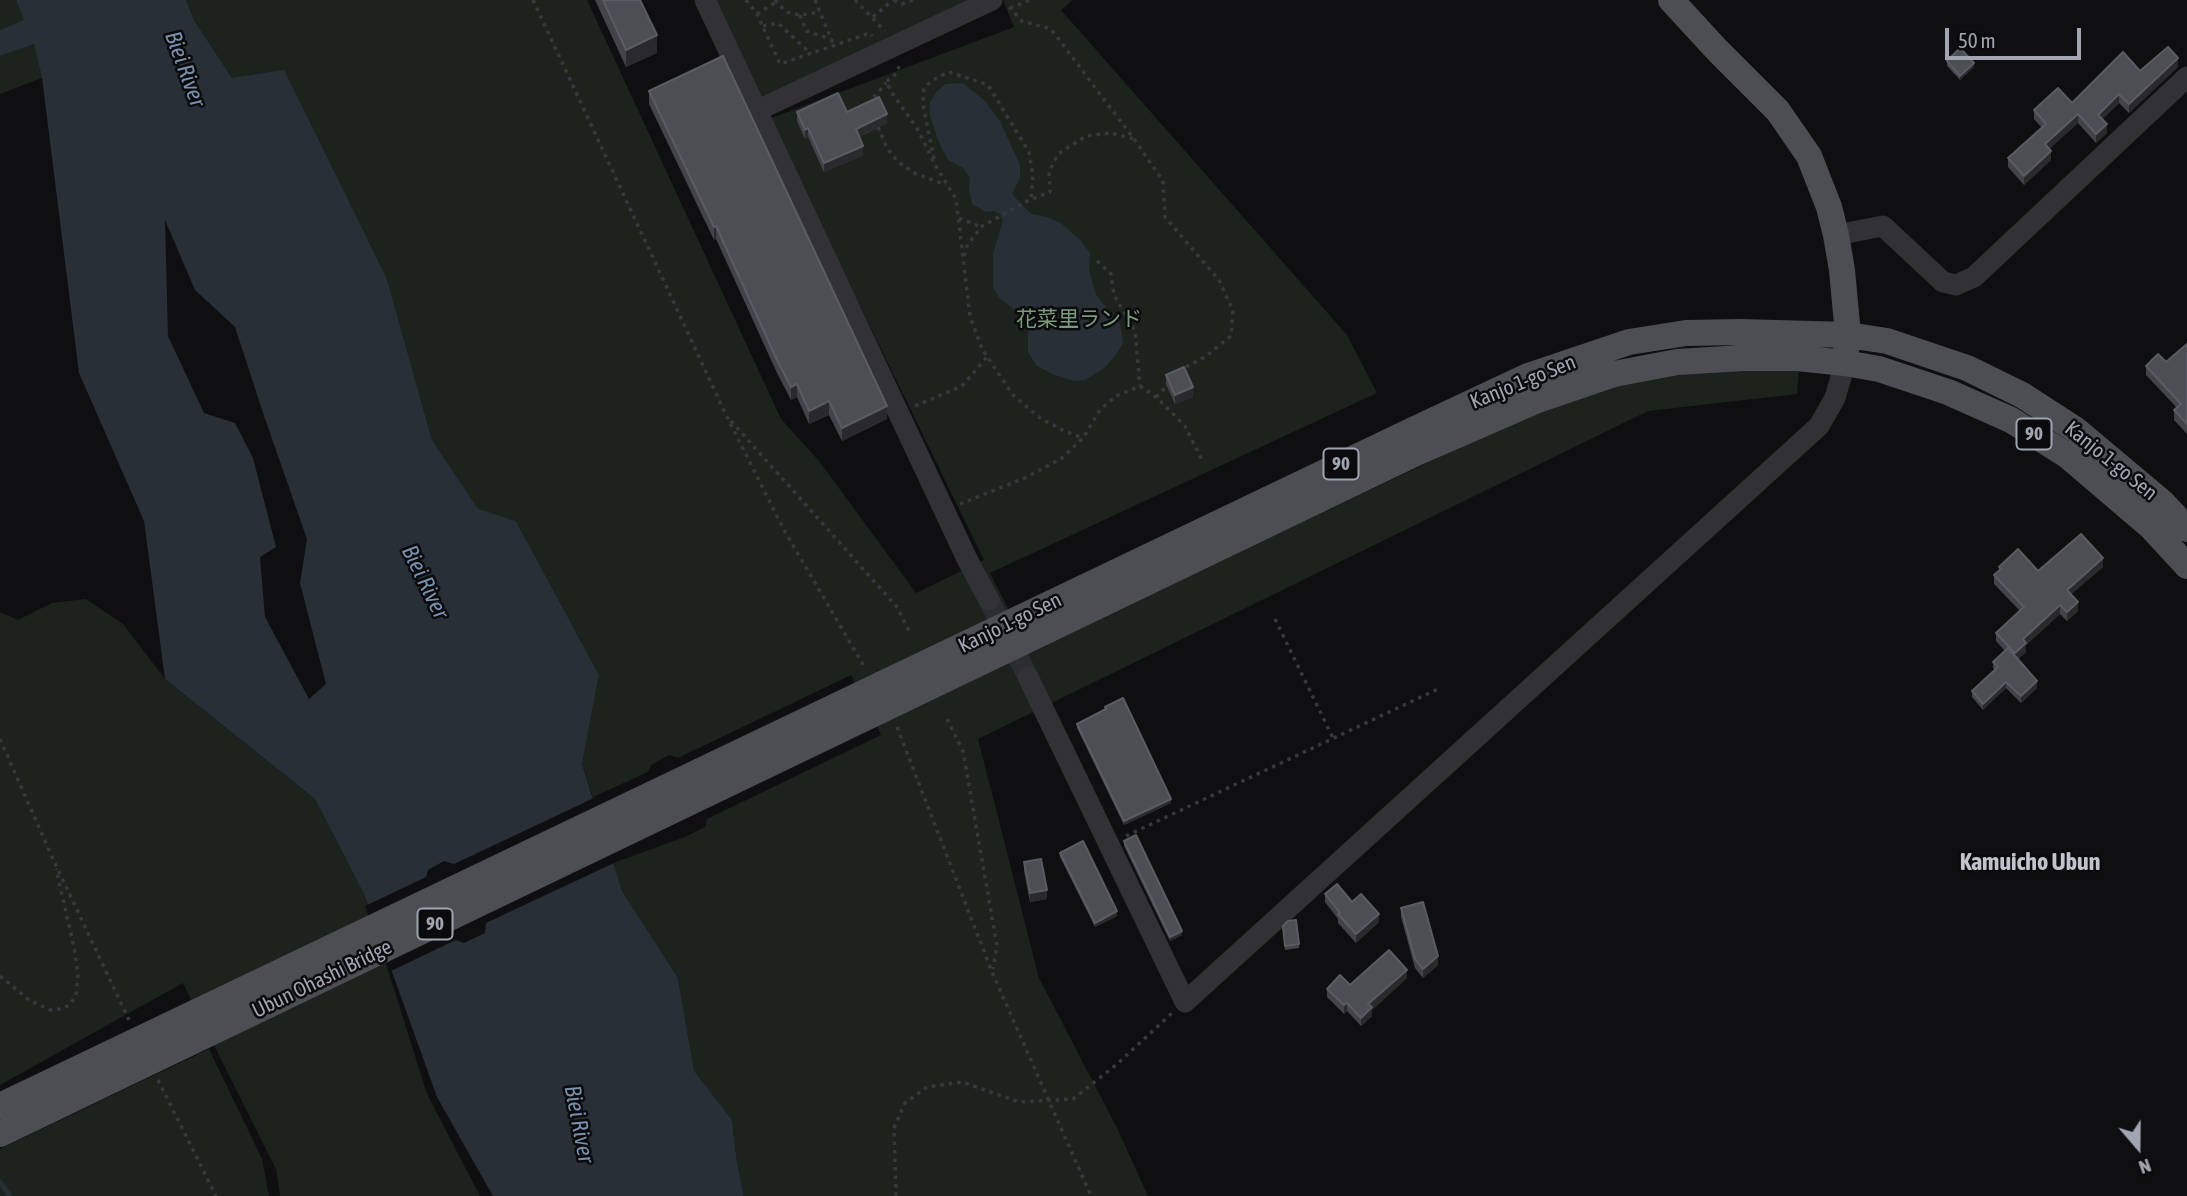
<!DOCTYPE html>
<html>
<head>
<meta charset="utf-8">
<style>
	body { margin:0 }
	#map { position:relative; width:2187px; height:1196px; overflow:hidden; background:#0f0f11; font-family:"Asap Condensed",sans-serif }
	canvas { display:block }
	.north { position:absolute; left:2103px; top:1112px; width:70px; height:70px; -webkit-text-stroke:5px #0b0a0c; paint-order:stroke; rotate:160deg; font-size:19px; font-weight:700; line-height:28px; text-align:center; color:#a1a5b1 }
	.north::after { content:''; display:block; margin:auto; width:24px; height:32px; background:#a1a5b1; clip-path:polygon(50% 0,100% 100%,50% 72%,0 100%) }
	.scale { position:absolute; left:1945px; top:28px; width:136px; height:32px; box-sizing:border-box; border:4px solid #a1a5b1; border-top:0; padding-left:9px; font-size:21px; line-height:24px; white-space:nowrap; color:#a1a5b1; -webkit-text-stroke:5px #0b0a0c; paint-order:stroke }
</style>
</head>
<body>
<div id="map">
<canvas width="2187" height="1196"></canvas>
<div class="north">N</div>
<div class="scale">50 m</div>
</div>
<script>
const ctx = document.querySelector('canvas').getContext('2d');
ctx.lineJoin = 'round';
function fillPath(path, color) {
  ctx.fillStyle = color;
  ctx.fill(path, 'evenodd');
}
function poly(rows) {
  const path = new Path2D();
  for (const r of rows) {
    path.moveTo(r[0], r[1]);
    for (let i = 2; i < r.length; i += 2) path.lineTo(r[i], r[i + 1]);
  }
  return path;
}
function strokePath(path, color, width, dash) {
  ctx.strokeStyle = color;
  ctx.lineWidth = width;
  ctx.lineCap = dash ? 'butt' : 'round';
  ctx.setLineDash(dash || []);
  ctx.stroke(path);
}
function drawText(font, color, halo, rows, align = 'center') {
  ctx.font = font + ' "Asap Condensed","Noto Sans JP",sans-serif';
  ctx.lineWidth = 5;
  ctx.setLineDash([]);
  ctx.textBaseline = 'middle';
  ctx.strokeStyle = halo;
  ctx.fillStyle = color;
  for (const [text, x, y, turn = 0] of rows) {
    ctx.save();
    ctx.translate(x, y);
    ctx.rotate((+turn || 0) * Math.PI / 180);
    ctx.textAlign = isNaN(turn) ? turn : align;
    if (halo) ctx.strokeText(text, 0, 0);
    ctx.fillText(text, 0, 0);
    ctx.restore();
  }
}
fillPath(poly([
	[0,0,16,0,25,20,0,30],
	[186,0,587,0,781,419,819,461,916,593,984,560,769,119,1014,27,1003,0,1073,0,1061,10,1347,335,1377,393,990,573,1010,612,856,685,851,675,678,758,669,755,651,765,648,772,593,797,582,763,599,675,516,521,478,510,432,440,387,279,232,78,194,20],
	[712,0,979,0,768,99,756,93],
	[34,43,42,78,0,94,0,56],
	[1724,369,1799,370,1797,394,1648,411,978,739,1039,978,1117,1128,1148,1196,744,1196,737,1162,732,1120,694,1072,678,978,622,891,613,863,685,837,705,827,707,819,881,735,876,724,1535,412,1623,383,1678,373],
	[86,599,123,624,165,679,315,799,364,894,427,1094,480,1196,280,1196,276,1169,183,983,0,1085,0,612,18,620,52,603],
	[209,1049,262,1159,269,1196,0,1196,0,1149]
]), '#1c231d');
fillPath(poly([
	[16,0,186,0,194,20,232,78,284,70,387,279,432,440,478,509,516,521,599,675,582,764,622,891,678,978,694,1071,732,1120,737,1162,744,1196,493,1196,437,1097,364,894,315,799,165,679,144,521,79,373,42,78,34,44,0,56,0,30,24,20],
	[165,220,195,290,235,327,263,413,307,539,300,583,326,684,309,699,265,617,260,557,276,547,253,458,235,423,204,413,168,336],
	[963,83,984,100,1000,121,1020,165,1020,178,1012,194,1031,214,1047,217,1062,224,1080,240,1090,253,1089,270,1096,295,1120,324,1123,343,1116,355,1104,368,1085,380,1074,381,1052,374,1036,365,1028,352,1028,329,1023,316,999,298,993,286,993,254,1003,220,1000,214,994,211,986,212,972,204,969,190,970,178,963,168,948,160,938,140,930,116,930,102,937,91,946,84]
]), '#282f36');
fillPath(poly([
	[596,797,616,862,486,923,485,933,464,943,456,940,389,972,365,906,426,877,428,870,444,861,454,864]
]), '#0f0f11');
strokePath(poly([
	[0,1182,10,1196]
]), '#282f36', 5);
strokePath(poly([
	[989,600,1028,677]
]), '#2c2d31', 21, [21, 10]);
strokePath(poly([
	[533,0,727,417,784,530,865,668],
	[746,0,757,14,780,64,870,33,872,36],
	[775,0,786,12,800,15,820,12],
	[815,0,834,46],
	[855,0,885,31],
	[894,0,902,4,913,0],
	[1009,7,1022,21,1051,29,1134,139,1163,181,1165,217,1219,280,1233,311,1231,336,1205,357,1182,369],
	[1010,8,1030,0],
	[757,14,779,0],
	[800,15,806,31,831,39],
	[873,17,893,0],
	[763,26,778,23,811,54],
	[899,66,897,73,886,82,894,96,917,128,935,165,956,199,970,316,982,349,1013,395,1040,418,1064,431,1083,438],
	[871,105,872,99,886,83],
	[878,127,887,148,898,162,916,174,946,185],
	[934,159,923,105,924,89,931,81,949,72,988,85,1029,152,1033,176,1031,199],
	[959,218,981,227],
	[964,256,967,246,981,227,1025,202,1050,192,1049,172,1058,154,1086,136,1111,133,1134,139],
	[1097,261,1111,274,1114,295,1135,331,1140,386],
	[1156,397,1168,385],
	[915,406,962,386,987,357],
	[731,421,897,607,910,633],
	[960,504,1027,477,1062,458,1083,438,1100,410,1116,396,1140,386,1156,397,1185,426,1203,462],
	[1275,619,1333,738],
	[947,719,963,751,997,946,993,969],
	[897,727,992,972,1091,1196],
	[0,739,53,859,129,1020],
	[1126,836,1438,689],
	[0,976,29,1000,50,1010,60,1009,70,1005,76,995,78,975,74,947,56,869],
	[158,1080,216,1196],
	[896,1196,894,1128,905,1103,927,1087,962,1082,1019,1102,1073,1099,1116,1065,1172,1013]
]), '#37383c', 3.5, [3.5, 5]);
strokePath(poly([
	[705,0,967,559,989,600],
	[758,110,992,0],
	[1836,235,1883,226,1943,282,1956,285,1974,277,2187,77],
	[1028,677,1185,1002,1819,426,1835,398,1845,363]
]), '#313136', 21);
strokePath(poly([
	[1671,0,1718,51,1778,111,1809,156,1829,207,1836,235,1842,270,1848,335,1846,350],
	[0,1106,1413,430,1528,376,1629,342,1686,333,1741,332,1848,335,1887,341,1967,368,2022,395,2076,430,2163,503,2187,529],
	[0,1134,1416,453,1535,401,1614,374,1677,362,1743,358,1797,358,1845,363,1879,369,1948,392,2011,420,2068,456,2150,526,2187,566]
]), '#4d4e54', 26);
fillPath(poly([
	[595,0,640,0,657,53,626,67],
	[1947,61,1974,67,1960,80,1947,66],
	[2178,67,2129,113,2119,103,2102,119,2107,133,2096,143,2078,123,2049,149,2051,160,2024,185,2008,167,2008,158,2042,128,2034,119,2034,110,2072,103,2140,71],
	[649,91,887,419,842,441,829,415,809,424,797,397,791,400,777,373,716,239,714,240,649,104],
	[797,112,847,112,887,123,859,137,863,155,824,172,808,137,805,139,797,121],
	[2187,344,2187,434,2174,420,2174,410,2177,408,2146,375,2146,366,2166,362],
	[1166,375,1193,397,1175,404,1166,384],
	[1999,567,2038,571,2103,567,2071,594,2078,611,2067,621,2060,614,2026,645,2026,652,2018,659,2037,688,2021,703,2006,688,1983,710,1972,697,1972,691,1995,670,1993,668,1993,662,2005,651,1996,641,1996,633,2020,611,1994,584,1994,575,1999,571],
	[1105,707,1171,803,1124,825,1077,728,1077,724,1105,710],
	[1124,841,1182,935,1170,941,1124,846],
	[1060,853,1117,916,1095,927,1060,857],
	[1024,862,1047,899,1030,902,1024,871],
	[1325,894,1352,902,1379,922,1356,943,1338,923,1338,919,1325,902],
	[1401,908,1438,965,1423,978,1415,968,1401,917],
	[1283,931,1299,944,1299,948,1285,950],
	[1407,978,1372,1010,1372,1016,1361,1026,1347,1011,1344,1014,1327,997,1327,989,1350,985]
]), '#434349');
fillPath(poly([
	[657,35,657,53,626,67,626,50],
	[2178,58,2178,67,2129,113,2129,104],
	[1974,63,1974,67,1960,80,1960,76],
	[2119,94,2119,103,2098,124,2098,115],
	[887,114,887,123,856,138,856,129],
	[2078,114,2078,123,2045,153,2045,144],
	[2107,124,2107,133,2096,143,2096,134],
	[808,128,808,137,805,139,805,130],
	[863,146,863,155,824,172,824,163],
	[2051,151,2051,160,2024,185,2024,176],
	[716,226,716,239,714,240,714,227],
	[797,384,797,397,791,400,791,387],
	[1193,387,1193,397,1175,404,1175,395],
	[829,401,829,415,809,424,809,411],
	[887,406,887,419,842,441,842,428],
	[2103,558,2103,567,2067,598,2067,590],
	[2078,602,2078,611,2067,621,2067,612],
	[2060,605,2060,614,2026,645,2026,652,2015,662,2015,653,2023,639],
	[2037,681,2037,688,2021,703,2021,696],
	[2006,682,2006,688,1983,710,1983,704],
	[1171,799,1171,803,1124,825,1124,821],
	[1047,890,1047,899,1030,902,1030,893],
	[1117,911,1117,916,1095,927,1095,923],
	[1379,914,1379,922,1356,943,1356,934],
	[1182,931,1182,935,1170,941,1170,937],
	[1438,956,1438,965,1423,978,1423,969],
	[1407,970,1407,978,1372,1010,1372,1016,1361,1026,1361,1018,1368,1004],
	[1347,1003,1347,1011,1344,1014,1344,1005]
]), '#2a2a2e');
const building = poly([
	[603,0,640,0,657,35,626,50,603,0],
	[2168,47,2178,58,2129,104,2119,94,2098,115,2107,124,2096,134,2078,114,2045,144,2051,151,2024,176,2008,158,2046,124,2034,110,2058,88,2072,103,2123,52,2140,71,2168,47],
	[1960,48,1974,63,1960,76,1947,61,1960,48],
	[723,56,887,406,842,428,829,401,809,411,797,384,791,387,777,360,716,226,714,227,649,91,723,56],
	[838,93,847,112,879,97,887,114,856,129,863,146,824,163,808,128,805,130,797,112,838,93],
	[2187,344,2187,424,2174,410,2181,404,2146,366,2158,354,2166,362,2187,344],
	[1184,367,1193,387,1175,395,1166,375,1184,367],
	[2081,534,2103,558,2067,590,2078,602,2067,612,2060,605,2023,639,2026,643,2015,653,1996,633,2024,607,1994,575,2001,569,1999,567,2018,549,2038,571,2081,534],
	[2008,648,2037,681,2021,696,2006,682,1983,704,1972,691,1998,667,1993,662,2008,648],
	[1123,698,1171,799,1124,821,1077,724,1106,709,1105,707,1123,698],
	[1136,835,1182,931,1170,937,1124,841,1136,835],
	[1083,841,1117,911,1095,923,1060,853,1083,841],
	[1041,859,1047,890,1030,893,1024,862,1041,859],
	[1337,884,1352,902,1361,894,1379,914,1356,934,1338,914,1340,913,1325,894,1337,884],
	[1423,902,1438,956,1423,969,1415,959,1401,908,1423,902],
	[1296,920,1299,944,1285,946,1283,926,1288,921,1296,920],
	[1389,950,1407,970,1368,1004,1372,1007,1361,1018,1347,1003,1344,1005,1327,989,1340,975,1350,985,1389,950]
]);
fillPath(building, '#4d4e54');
strokePath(building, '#5a5c63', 2);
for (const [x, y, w] of [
	[2034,434,35],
	[1341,464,35],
	[435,924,35]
]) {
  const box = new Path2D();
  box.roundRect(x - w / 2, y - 15.5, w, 31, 5);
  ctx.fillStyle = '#0b0a0c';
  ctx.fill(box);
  strokePath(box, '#a1a5b1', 2);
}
drawText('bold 19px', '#a1a5b1', null, [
	["90",2034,434],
	["90",1341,464],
	["90",435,924]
]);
drawText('21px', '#789c7d', '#0b0a0c', [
	["花菜里ランド",1079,319]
]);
drawText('21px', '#a1a5b1', '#0b0a0c', [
	["Kanjo 1-go Sen",1523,382,-22],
	["Kanjo 1-go Sen",2111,461,39],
	["Kanjo 1-go Sen",1010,623,-26],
	["Ubun Ohashi Bridge",322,979,-26]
]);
drawText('italic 23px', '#7890ac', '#0b0a0c', [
	["Biei River",185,69,70],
	["Biei River",425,582,64],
	["Biei River",579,1124,79]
]);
drawText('bold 24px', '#c2c4cd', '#0b0a0c', [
	["Kamuicho Ubun",2030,862]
]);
</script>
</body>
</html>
